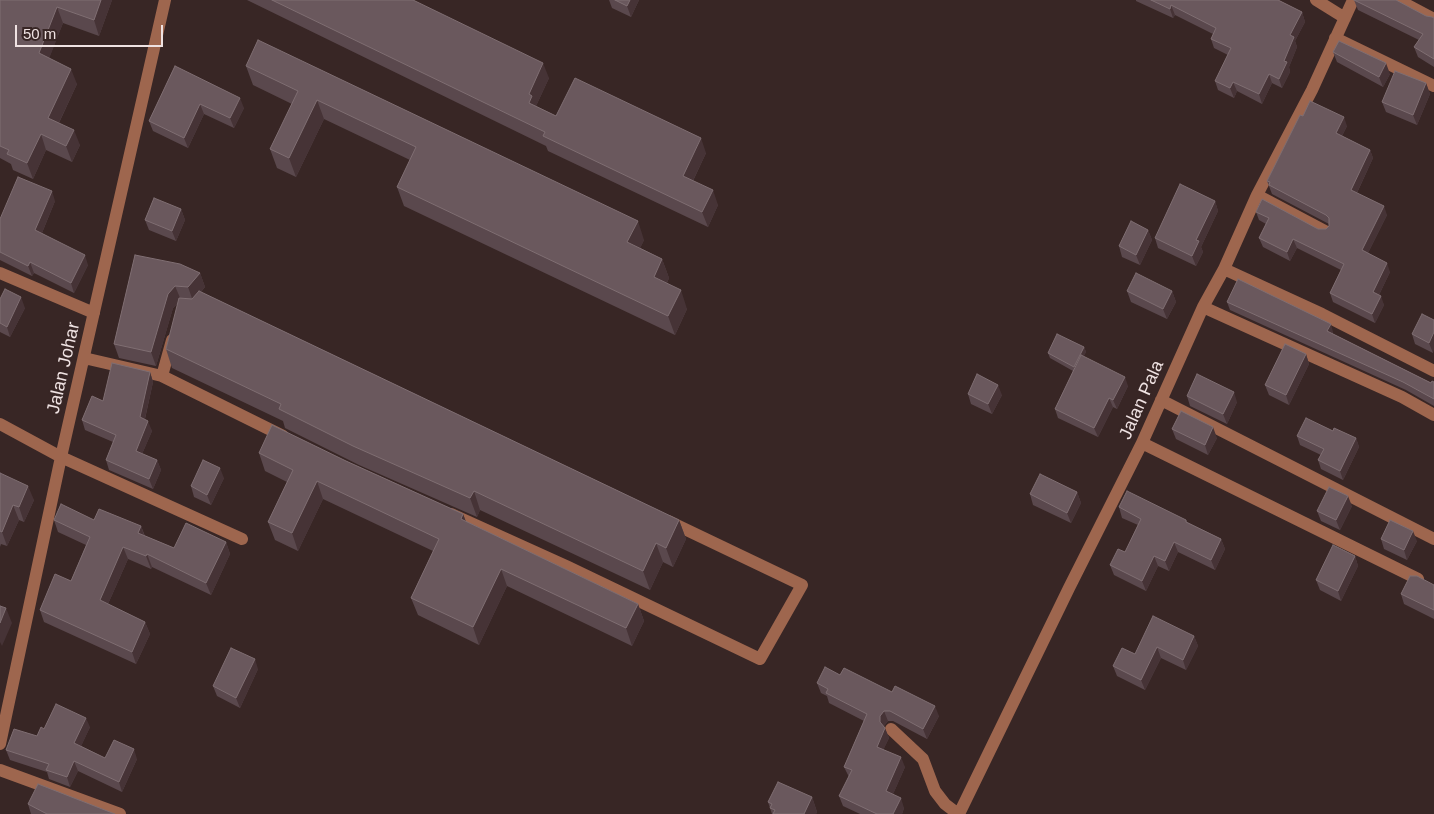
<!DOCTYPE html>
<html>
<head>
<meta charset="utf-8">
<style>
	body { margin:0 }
	#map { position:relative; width:1434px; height:814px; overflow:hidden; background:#382625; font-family:Arial,sans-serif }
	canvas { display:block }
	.scale { position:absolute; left:15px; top:25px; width:148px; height:22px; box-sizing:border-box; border:2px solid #efe2e2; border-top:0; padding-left:6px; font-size:15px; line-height:18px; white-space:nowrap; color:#efe2e2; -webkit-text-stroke:4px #382625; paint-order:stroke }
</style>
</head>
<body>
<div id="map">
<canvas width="1434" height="814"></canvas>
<div class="scale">50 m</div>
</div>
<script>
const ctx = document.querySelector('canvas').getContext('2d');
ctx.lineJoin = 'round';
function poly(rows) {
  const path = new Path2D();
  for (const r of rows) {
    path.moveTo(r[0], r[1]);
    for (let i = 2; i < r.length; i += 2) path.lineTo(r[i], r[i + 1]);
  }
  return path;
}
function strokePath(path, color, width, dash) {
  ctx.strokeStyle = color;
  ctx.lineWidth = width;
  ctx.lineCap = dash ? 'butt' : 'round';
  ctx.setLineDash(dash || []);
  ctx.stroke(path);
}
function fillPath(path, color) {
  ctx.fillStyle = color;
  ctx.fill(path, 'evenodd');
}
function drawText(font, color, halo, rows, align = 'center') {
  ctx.font = font + ' Arial,sans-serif';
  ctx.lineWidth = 4;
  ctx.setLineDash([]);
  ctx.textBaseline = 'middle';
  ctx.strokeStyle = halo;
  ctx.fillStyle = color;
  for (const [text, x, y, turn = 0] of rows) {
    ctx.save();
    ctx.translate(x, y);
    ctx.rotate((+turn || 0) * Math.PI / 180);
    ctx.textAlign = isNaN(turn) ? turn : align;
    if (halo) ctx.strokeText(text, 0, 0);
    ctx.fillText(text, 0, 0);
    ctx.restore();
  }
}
strokePath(poly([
	[1316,0,1345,18],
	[1398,0,1434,19],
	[1335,38,1434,86],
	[1257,195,1325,231],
	[1224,269,1322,314,1434,371],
	[0,273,94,313],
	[1203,307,1402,397,1434,415],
	[84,358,162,376,283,436],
	[162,376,172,340],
	[1161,400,1434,539],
	[0,424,61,457,242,539],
	[1142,443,1418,579],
	[451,514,566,566,760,659,802,585,668,521],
	[891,729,923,759,935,791,945,804,958,814],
	[0,744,61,457,165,0],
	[0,770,120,814],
	[959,814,1069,588,1142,443,1203,307,1224,269,1257,195,1312,90,1353,0]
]), '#9e664e', 12);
fillPath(poly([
	[0,0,112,0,99,36,63,23,49,58,77,84,59,123,80,145,72,162,46,150,33,179,13,170,11,164,0,158],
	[247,0,413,0,549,78,536,106,556,116,706,153,693,181,718,205,708,227,548,151,546,146],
	[609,0,639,0,631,17,612,8],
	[1136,0,1278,0,1302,12,1305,22,1295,41,1297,47,1289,67,1290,72,1282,88,1272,83,1262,104,1237,91,1234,98,1218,90,1215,81,1228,55,1214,48,1211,39,1213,34,1175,15,1173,18,1136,1],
	[1354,0,1434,18,1434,67,1418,57,1414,47,1419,40,1358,10],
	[1333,52,1390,74,1383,87,1337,62],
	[175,66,244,108,234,128,204,114,188,148,153,131,149,121],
	[246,66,644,240,640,248,662,259,669,278,667,283,687,309,675,335,404,206,397,187,410,160,324,119,296,177,277,168,270,149,292,104,253,85],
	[1426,83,1430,94,1417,125,1386,112,1382,102],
	[1303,116,1347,126,1342,136,1370,150,1373,158,1357,193,1387,215,1368,253,1390,272,1379,295,1384,305,1375,323,1333,302,1330,293,1341,270,1297,248,1290,261,1263,247,1259,238,1266,224,1259,220,1256,212,1318,229,1326,229,1329,226,1329,224,1272,194,1267,181],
	[55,201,42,233,88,265,74,293,34,273,32,276,0,260,0,219],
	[1215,201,1218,211,1201,247,1203,252,1196,266,1158,248,1155,238],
	[181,209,185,220,176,241,149,230,145,220],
	[1148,230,1152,240,1140,265,1122,257,1119,246],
	[135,255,200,273,205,287,201,292,679,520,686,539,673,567,663,562,650,590,480,510,477,517,359,465,285,428,283,421,172,368,166,349,178,303,173,308,156,366,119,358,114,344],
	[1127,291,1172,291,1176,302,1167,319,1131,302],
	[0,299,25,308,10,337,0,332],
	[1227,302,1333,332,1333,334,1431,383,1434,382,1434,406,1406,390,1230,310],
	[1434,320,1433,353,1415,344,1412,334],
	[1084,347,1086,352,1083,357,1128,386,1117,409,1113,407,1098,437,1058,418,1055,409,1073,371,1050,358,1048,353],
	[1306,354,1309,364,1289,405,1269,395,1265,385],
	[150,372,153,382,145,419,152,431,142,454,157,460,161,470,153,489,109,470,106,460,113,442,85,430,82,420,103,401],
	[968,394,1002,395,992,414,971,404],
	[1187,396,1237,402,1227,424,1190,406],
	[1172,429,1217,438,1208,455,1176,439],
	[1333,431,1356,438,1359,447,1343,480,1321,469,1318,460,1321,455,1300,445,1297,436],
	[259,453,346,461,463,514,466,522,638,604,644,621,632,646,507,586,479,645,418,615,411,598,433,551,323,499,298,551,275,540,268,522,287,482,265,471],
	[0,473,34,500,24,522,19,520,7,546,1,544,0,547],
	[224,478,211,505,194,497,191,486],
	[1077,492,1081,503,1071,523,1033,505,1030,494],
	[1352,506,1340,530,1321,521,1317,511],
	[1119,507,1186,520,1187,522,1221,539,1225,549,1215,570,1178,552,1169,571,1158,566,1146,591,1114,575,1110,565,1125,552,1138,525,1122,518],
	[54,520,94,520,141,526,145,536,174,548,226,542,230,554,211,595,152,567,151,569,128,559,108,604,145,622,150,634,136,664,44,622,40,610,71,581,86,545,58,532],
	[1381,539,1417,541,1407,560,1384,549],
	[1355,556,1358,566,1341,601,1320,590,1316,580],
	[1434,585,1434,619,1404,604,1401,594],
	[1194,636,1198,646,1186,670,1161,658,1145,690,1117,676,1113,666,1135,654],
	[258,669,240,708,217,696,213,686],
	[840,675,939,716,927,739,893,721,888,721,884,726,889,738,883,750,905,767,893,794,904,808,902,814,860,814,843,806,839,796,849,777,844,767,864,721,829,703,827,696,821,693,817,683],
	[90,727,81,746,105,758,137,759,122,792,78,771,70,787,49,779,47,772,10,760,6,750,37,736,44,729],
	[812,797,817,812,816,814,772,814,768,802],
	[28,804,115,814,31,814]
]), '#5a484d');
fillPath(poly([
	[101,0,112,0,99,36,94,20],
	[630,0,639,0,631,17,627,6],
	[1171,5,1175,15,1173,18,1170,9],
	[57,7,63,23,45,69,39,53],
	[1302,12,1305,22,1295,41,1297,47,1289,67,1290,72,1282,88,1279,79,1284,61,1290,35],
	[543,63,549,78,536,106,529,103,529,94],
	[1386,63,1390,74,1383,87,1379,77],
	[71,69,77,84,54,133,48,118],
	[1269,74,1272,83,1262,104,1259,94],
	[1233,82,1237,91,1234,98,1230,88],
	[1426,83,1430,94,1417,125,1413,115],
	[240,98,244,108,234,128,230,118],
	[317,100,324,119,296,177,289,158],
	[200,104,204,114,188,148,184,138],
	[1344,117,1347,126,1339,142,1336,133],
	[74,130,80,145,72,162,66,146],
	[41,134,46,150,33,179,27,163],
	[701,138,706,153,688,191,683,176],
	[1370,150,1373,158,1354,199,1351,190],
	[713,190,718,205,708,227,702,212],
	[52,191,55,201,39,240,35,230],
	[1215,201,1218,211,1201,247,1203,252,1196,266,1192,256,1196,240],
	[1384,206,1387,215,1365,259,1362,250],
	[181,209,185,220,176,241,172,231],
	[638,221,644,240,634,261,627,242],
	[1148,230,1152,240,1140,265,1136,255],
	[1293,239,1297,248,1290,261,1287,252],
	[85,255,88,265,74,293,71,283],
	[662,259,669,278,661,296,654,277],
	[30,262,34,273,32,276,28,266],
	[1387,263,1390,272,1376,301,1373,292],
	[200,273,205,287,193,301,188,287],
	[175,286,181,300,173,308,156,366,151,352,168,294],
	[681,290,687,309,675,335,668,316],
	[1172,291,1176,302,1167,319,1163,309],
	[1381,296,1384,305,1375,323,1372,314],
	[21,297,25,308,10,337,7,327],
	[1331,324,1333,332,1330,339,1327,331],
	[1434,332,1434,350,1433,353,1429,343],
	[1084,347,1086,352,1076,372,1074,367],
	[1306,354,1309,364,1289,405,1286,395],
	[150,372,153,382,143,427,140,417],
	[1125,377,1128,386,1117,409,1113,400],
	[998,385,1002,395,992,414,988,404],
	[1234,392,1237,402,1227,424,1223,414],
	[1109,398,1113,407,1098,437,1094,428],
	[148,421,152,431,139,461,136,451],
	[1213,427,1217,438,1208,455,1205,445],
	[1356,438,1359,447,1343,480,1340,471],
	[157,460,161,470,153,489,149,479],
	[220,468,224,478,211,505,207,495],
	[317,481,323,499,298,551,292,533],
	[28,486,34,500,24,522,19,507],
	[474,491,480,510,477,517,470,498],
	[1077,492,1081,503,1071,523,1067,513],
	[1348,496,1352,506,1340,530,1336,520],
	[13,505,19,520,7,546,2,532],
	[463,514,470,532,461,519],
	[679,520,686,539,673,567,666,548],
	[141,526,145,538,138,533],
	[1413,531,1417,541,1407,560,1404,550],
	[1221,539,1225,549,1215,570,1211,560],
	[226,542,230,554,211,595,206,583],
	[1174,542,1178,552,1169,571,1165,561],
	[656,543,663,562,650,590,643,571],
	[123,547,128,559,104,613,100,600],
	[147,554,152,567,151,569,146,556],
	[1154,556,1158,566,1146,591,1142,581],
	[1355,556,1358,566,1341,601,1338,591],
	[501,569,507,586,479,645,473,627],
	[638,604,644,621,632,646,626,628],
	[6,608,12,623,2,646,0,642,0,623],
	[145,622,150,634,136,664,132,652],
	[1194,636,1198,646,1186,670,1183,660],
	[1157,647,1161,658,1145,690,1141,680],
	[255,659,258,669,240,708,236,698],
	[935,706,939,716,927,739,923,729],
	[884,711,888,721,883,727,885,728,889,738,880,757,877,747,880,722,880,716],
	[86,718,90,727,78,753,74,743],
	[134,749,137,759,122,792,119,782],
	[901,757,905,767,890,801,886,791],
	[74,761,78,771,70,787,67,777],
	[812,797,817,812,816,814,804,814],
	[901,798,904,808,902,814,893,814]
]), '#463336');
const building = poly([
	[0,0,101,0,94,20,57,7,39,53,71,69,48,118,74,130,66,146,41,134,27,163,7,154,9,150,0,146,0,0],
	[272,0,413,0,543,63,529,94,532,96,529,103,556,116,575,78,701,138,683,176,713,190,702,212,543,136,545,132,272,0],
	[615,0,630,0,627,6,615,0],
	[1151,0,1278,0,1302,12,1290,35,1294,37,1284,61,1287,62,1279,79,1269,74,1259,94,1233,82,1230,88,1215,81,1231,48,1211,39,1216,28,1171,5,1170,9,1151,0],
	[1354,0,1396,0,1426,16,1432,17,1434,18,1434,59,1414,47,1423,34,1354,0],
	[258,40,638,221,627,242,662,259,654,277,681,290,668,316,397,187,416,147,317,100,289,158,270,149,298,91,246,66,258,40],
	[1339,41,1386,63,1379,77,1333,52,1339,41],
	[175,66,240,98,230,118,200,104,184,138,149,121,175,66],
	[1395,71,1426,83,1413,115,1382,102,1395,71],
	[1310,101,1344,117,1336,133,1370,150,1351,190,1384,206,1362,250,1387,263,1373,292,1381,296,1372,314,1330,293,1344,264,1293,239,1287,252,1259,238,1269,218,1256,212,1262,199,1318,229,1326,229,1329,226,1329,218,1326,215,1269,185,1270,182,1267,181,1300,115,1303,116,1310,101],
	[18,177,52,191,35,230,85,255,71,283,30,262,28,266,0,252,0,219,18,177],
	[1180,184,1215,201,1196,240,1199,241,1192,256,1155,238,1180,184],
	[154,198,181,209,172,231,145,220,154,198],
	[1131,221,1148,230,1136,255,1119,246,1131,221],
	[135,255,180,264,200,273,188,287,175,286,168,294,151,352,114,344,135,255],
	[1136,273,1172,291,1163,309,1127,291,1136,273],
	[1238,279,1331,324,1327,331,1431,383,1432,381,1434,382,1434,399,1403,382,1227,302,1238,279],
	[5,289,21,297,7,327,0,323,0,299,5,289],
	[199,291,679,520,666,548,656,543,643,571,474,491,470,498,353,446,279,409,281,404,166,349,179,298,192,299,199,291],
	[1422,314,1434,320,1434,332,1429,343,1412,334,1422,314],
	[1057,334,1084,347,1074,367,1048,353,1057,334],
	[1285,344,1306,354,1286,395,1265,385,1285,344],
	[1081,355,1125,377,1113,400,1109,398,1094,428,1055,409,1081,355],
	[112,363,150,372,140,417,148,421,136,451,157,460,149,479,106,460,116,435,82,420,92,396,103,401,112,363],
	[977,374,998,385,988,404,968,394,977,374],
	[1197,374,1234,392,1223,414,1187,396,1197,374],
	[1181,411,1213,427,1205,445,1172,429,1181,411],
	[1306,418,1333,431,1334,428,1356,438,1340,471,1318,460,1324,449,1297,436,1306,418],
	[272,425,346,461,463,514,461,519,638,604,626,628,501,569,473,627,411,598,439,539,317,481,292,533,268,522,293,470,259,453,272,425],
	[203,460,220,468,207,495,191,486,203,460],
	[0,473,28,486,19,507,13,505,2,532,0,531,0,473],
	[1040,474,1077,492,1067,513,1030,494,1040,474],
	[1329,487,1348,496,1336,520,1317,511,1329,487],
	[1127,491,1186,520,1186,522,1221,539,1211,560,1174,542,1165,561,1154,556,1142,581,1110,565,1118,549,1125,552,1141,519,1119,507,1127,491],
	[61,504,94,520,99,509,141,526,138,533,174,548,186,523,226,542,206,583,147,554,146,556,123,547,100,600,145,622,132,652,40,610,55,574,71,581,90,537,54,520,61,504],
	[1390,520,1413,531,1404,550,1381,539,1390,520],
	[1333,545,1355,556,1338,591,1316,580,1333,545],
	[1410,576,1417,576,1434,585,1434,610,1401,594,1410,576],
	[0,606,6,608,0,623,0,606],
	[1153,616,1194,636,1183,660,1157,647,1141,680,1113,666,1122,648,1135,654,1153,616],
	[231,648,255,659,236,698,213,686,231,648],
	[825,667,840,675,844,668,892,692,895,686,935,706,923,729,890,711,884,711,880,716,880,722,885,728,877,747,901,757,886,791,901,798,893,814,877,814,839,796,852,770,844,767,867,714,826,693,828,689,817,683,825,667],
	[56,704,86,718,74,743,105,758,114,740,134,749,119,782,74,761,67,777,46,770,49,764,6,750,14,729,37,736,41,727,44,729,56,704],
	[778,782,812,797,804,814,773,814,775,810,770,808,772,804,768,802,778,782],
	[38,784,115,814,47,814,28,804,38,784]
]);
fillPath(building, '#6a585d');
strokePath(building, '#7f6e72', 1);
drawText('18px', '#efe2e2', '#382625', [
	["Jalan Johar",64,368,-77],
	["Jalan Pala",1142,400,-66]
]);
</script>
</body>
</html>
